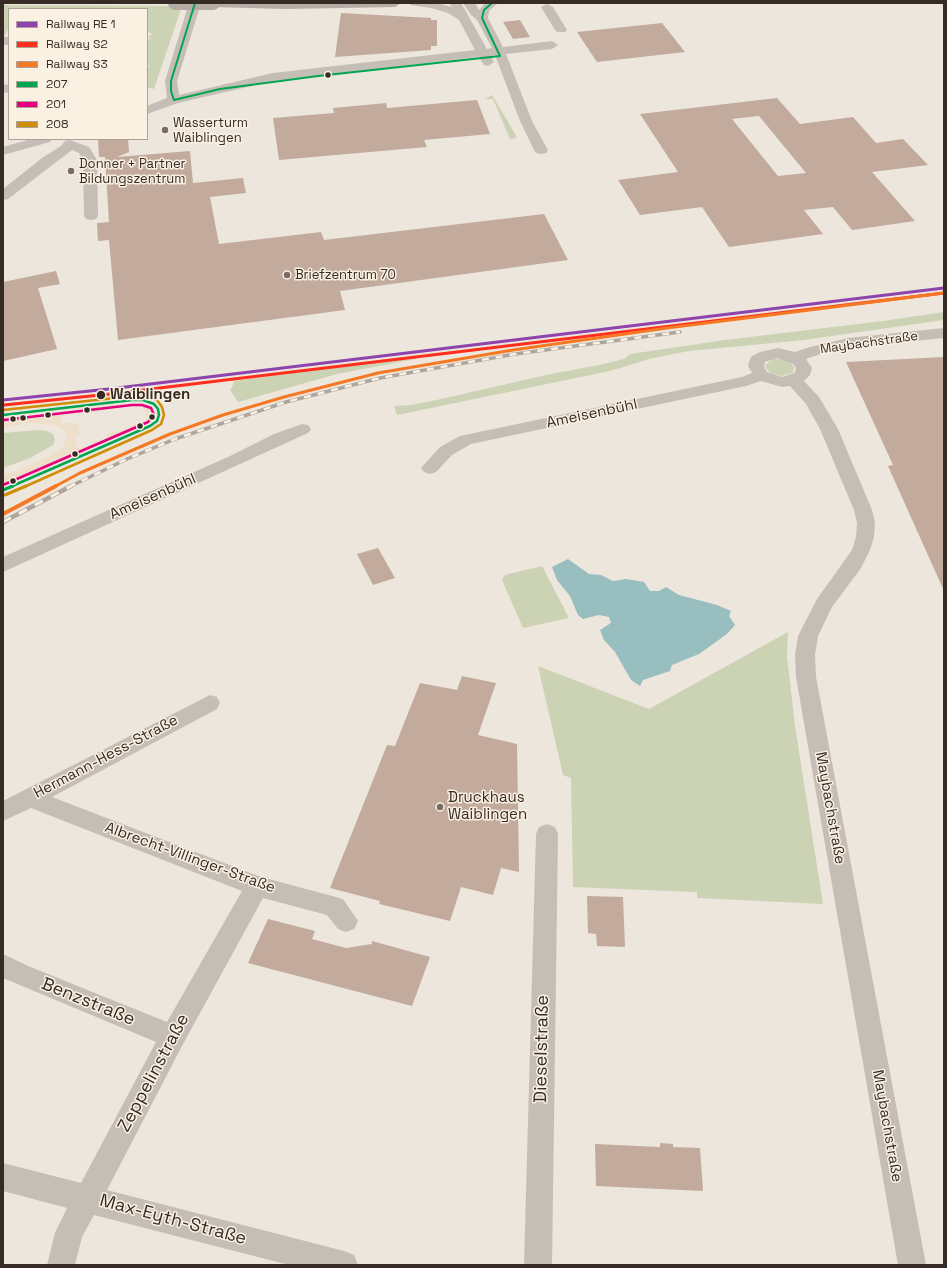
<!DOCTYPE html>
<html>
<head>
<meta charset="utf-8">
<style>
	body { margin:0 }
	#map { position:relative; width:947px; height:1268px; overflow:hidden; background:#ede6dc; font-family:"Space Grotesk",sans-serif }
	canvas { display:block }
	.frame { position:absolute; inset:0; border:4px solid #362b25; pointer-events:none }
	.legend { position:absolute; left:8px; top:8px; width:140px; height:132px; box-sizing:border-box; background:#fbf1e3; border:1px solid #aca297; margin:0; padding:5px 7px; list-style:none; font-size:12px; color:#362b25 }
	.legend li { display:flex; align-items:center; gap:8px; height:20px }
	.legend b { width:20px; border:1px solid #aca297 }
</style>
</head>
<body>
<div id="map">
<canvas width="947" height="1268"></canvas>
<div class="frame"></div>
<ul class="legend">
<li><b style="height:5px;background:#8e44ad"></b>Railway RE 1</li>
<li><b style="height:5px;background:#ff2e1d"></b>Railway S2</li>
<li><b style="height:5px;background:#f57924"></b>Railway S3</li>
<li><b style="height:5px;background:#00a651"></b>207</li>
<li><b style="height:5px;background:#e5007d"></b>201</li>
<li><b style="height:5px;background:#d08d07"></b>208</li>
</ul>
</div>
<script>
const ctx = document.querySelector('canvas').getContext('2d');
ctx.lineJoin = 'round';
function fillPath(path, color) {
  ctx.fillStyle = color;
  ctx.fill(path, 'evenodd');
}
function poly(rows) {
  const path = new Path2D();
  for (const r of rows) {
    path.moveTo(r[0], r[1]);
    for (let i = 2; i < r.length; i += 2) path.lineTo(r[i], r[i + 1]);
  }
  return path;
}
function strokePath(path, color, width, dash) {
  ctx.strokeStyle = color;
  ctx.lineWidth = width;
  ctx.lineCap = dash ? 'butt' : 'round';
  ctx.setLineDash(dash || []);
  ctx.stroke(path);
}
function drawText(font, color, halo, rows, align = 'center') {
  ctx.font = font + ' "Space Grotesk",sans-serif';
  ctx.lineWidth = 3;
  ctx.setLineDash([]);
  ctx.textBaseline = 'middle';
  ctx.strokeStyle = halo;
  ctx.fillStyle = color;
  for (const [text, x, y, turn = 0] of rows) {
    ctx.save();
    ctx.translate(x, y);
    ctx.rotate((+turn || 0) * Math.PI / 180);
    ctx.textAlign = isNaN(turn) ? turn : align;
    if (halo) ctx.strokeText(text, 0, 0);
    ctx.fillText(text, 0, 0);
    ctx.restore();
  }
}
fillPath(poly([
	[3,5,182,6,154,89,147,87,147,68,150,66,147,64,147,40,151,38,148,37,152,34,147,31,147,9,9,9,9,28,3,38],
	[492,95,514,132,517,138,510,139,493,99,485,99],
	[944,312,944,320,804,340,689,351,653,358,610,371,397,415,394,406,412,405,441,399,551,374,599,365,624,359,630,354,725,340,883,321],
	[415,357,416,359,337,374,238,402,230,390,233,385,234,381],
	[773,359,782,359,790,362,794,367,793,373,781,376,772,374,768,371,765,365],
	[38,430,47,431,53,434,55,439,53,445,30,458,3,468,3,433],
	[542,566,569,618,523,628,502,580,505,575],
	[788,632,787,656,795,726,823,904,697,898,697,892,694,892,573,887,571,778,563,775,538,666,649,709]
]), '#ccd3b5');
fillPath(poly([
	[144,403,149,406,153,416,151,421,132,431,3,486,3,475,14,472,56,453,63,447,67,437,64,430,56,425,30,423,3,427,3,419,111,405],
	[135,405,142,406,147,418,143,422,132,425,129,428,107,434,108,438,91,442,91,445,78,448,74,437,80,435,77,423,62,423,60,418,63,413,77,410,90,414,119,406,125,407]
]), '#eddfca');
fillPath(poly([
	[568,559,589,574,601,575,613,581,626,579,644,582,650,591,659,591,666,587,679,595,717,605,731,611,729,616,735,625,727,634,699,654,672,665,670,671,643,680,640,686,631,680,615,652,604,640,600,630,611,623,609,617,599,615,583,619,578,615,570,596,557,580,552,567]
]), '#98bebf');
fillPath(poly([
	[341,13,431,18,431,20,437,20,437,46,431,46,431,50,335,57],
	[520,20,530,37,513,39,503,22],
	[662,23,685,52,597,62,577,32],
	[777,98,800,124,853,117,876,143,903,139,928,165,872,172,915,221,852,230,833,207,804,210,823,234,729,247,702,207,640,215,618,180,678,172,640,114],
	[759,116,806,173,778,176,732,119],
	[477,100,490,134,424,140,427,147,279,160,273,118,334,113,333,108,386,103,387,108],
	[98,139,128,139,129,152,117,157,190,151,193,183,243,178,246,193,210,197,219,244,321,232,324,240,544,214,568,260,340,291,345,310,118,340,109,240,98,241,97,223,109,222,105,157,99,157],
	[56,271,60,284,38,288,57,349,3,361,3,282],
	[944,357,944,591,888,466,893,465,846,362],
	[378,548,395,578,373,585,357,554],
	[462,676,496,683,478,735,517,744,519,872,501,868,493,895,461,887,450,921,379,904,380,901,330,888,387,745,395,746,420,683,457,690],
	[587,896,623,897,625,947,597,946,596,934,588,933],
	[268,919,315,931,312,939,346,948,372,944,372,941,430,957,412,1006,248,963],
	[660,1143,673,1144,673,1147,700,1148,703,1191,596,1186,595,1144,660,1147]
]), '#c2aa9d');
fillPath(poly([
	[189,3,201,3,177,81,179,95,273,73,475,50,459,20,448,13,431,8,411,5,409,3,437,3,452,7,449,3,461,3,487,49,492,48,477,20,471,15,463,3,475,3,479,10,485,3,498,3,489,11,488,18,503,47,552,41,558,45,552,49,506,54,532,121,548,150,546,153,541,154,536,153,534,150,520,121,495,55,490,56,494,62,488,66,484,65,479,57,273,81,178,103,147,114,147,106,167,98,165,81,189,3],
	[547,4,553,7,567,30,565,32,557,32,555,30,541,7,547,4],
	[3,37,9,37,9,45,3,45,3,37],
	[3,84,9,85,9,93,3,92,3,84],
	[31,139,52,139,50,142,3,155,3,147,31,139],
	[70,140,89,147,97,160,98,216,96,219,91,220,86,219,84,216,83,160,79,153,72,150,8,199,3,200,3,189,42,158,61,146,65,141,70,140],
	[944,328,944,338,848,348,821,354,806,359,812,368,810,375,804,381,819,397,838,429,872,510,875,523,874,537,870,550,861,568,832,607,818,636,815,655,816,677,926,1265,898,1265,796,677,795,655,798,636,817,599,852,550,856,537,857,523,854,510,820,429,806,404,790,386,782,387,761,381,746,386,471,444,452,455,436,472,430,474,424,472,421,468,440,447,460,436,742,377,752,373,748,366,750,359,752,356,760,352,778,348,795,352,810,347,848,338,944,328],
	[778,358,793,364,796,368,795,373,782,377,767,372,764,366,765,362,778,358],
	[302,424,308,425,311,429,308,433,3,572,3,557,228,457,274,434,302,424],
	[210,695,217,697,220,703,217,709,52,797,258,876,343,899,358,921,354,929,346,932,338,929,327,915,263,898,182,1046,107,1190,344,1251,354,1255,358,1265,289,1265,94,1215,82,1237,75,1265,47,1265,55,1233,67,1208,3,1191,3,1163,81,1183,156,1042,3,978,3,954,28,966,167,1022,242,891,31,808,3,821,3,801,210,695],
	[547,824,555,827,558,834,552,1265,524,1265,536,834,539,827,547,824]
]), '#c5beb6');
fillPath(poly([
	[207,3,401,3,395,7,285,9,213,7,207,3]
]), '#b4aca5');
const railFar1 = poly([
	[69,487,127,459,175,439,286,402,380,378,515,354,680,332]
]);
const rail = poly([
	[3,522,71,486]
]);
strokePath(railFar1, '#ada6a0', 3.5);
strokePath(rail, '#ada6a0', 4.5);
strokePath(railFar1, '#fbf1e3', 2.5, [7]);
strokePath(rail, '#fbf1e3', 3, [9]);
strokePath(poly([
	[175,3,213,3]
]), '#b4aca5', 14);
strokePath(poly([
	[174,100,220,89,318,76,500,56,482,18,484,10,492,3],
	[174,100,171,91,171,81,195,3]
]), '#00a651', 2);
strokePath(poly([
	[3,415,132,400,143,400,154,404,158,409,159,415,157,421,150,426,10,487]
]), '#00a651', 2.5);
strokePath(poly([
	[3,490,13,486]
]), '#00a651', 3);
strokePath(poly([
	[3,485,148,422,154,415,151,408,142,405,132,405,4,420]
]), '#e5007d', 2.5);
strokePath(poly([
	[3,410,143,395,157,400,162,407,164,415,161,424,152,430,24,487]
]), '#d08d07', 2.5);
strokePath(poly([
	[5,495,26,486]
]), '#d08d07', 3);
strokePath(poly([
	[3,400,109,389,944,288]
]), '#8e44ad', 3);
strokePath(poly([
	[4,405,110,394,944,293]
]), '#ff2e1d', 3);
strokePath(poly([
	[54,487,80,473,170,434,223,415,284,397,378,373,513,350,667,328,944,293]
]), '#f57924', 3);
strokePath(poly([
	[3,514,56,486]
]), '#f57924', 4);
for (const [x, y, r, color] of [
	[328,75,3.5,"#362b25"],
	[165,130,4,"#766c65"],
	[71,171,4,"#766c65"],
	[287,275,4,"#766c65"],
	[101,395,5,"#362b25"],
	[87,410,3.5,"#362b25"],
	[48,415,3.5,"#362b25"],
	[152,417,3.5,"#362b25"],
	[23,418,3.5,"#362b25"],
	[13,419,3.5,"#362b25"],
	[140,426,3.5,"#362b25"],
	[75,454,3.5,"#362b25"],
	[13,481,3.5,"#362b25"],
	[440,807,4,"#766c65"]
]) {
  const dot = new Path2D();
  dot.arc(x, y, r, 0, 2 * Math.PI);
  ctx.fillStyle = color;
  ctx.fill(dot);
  strokePath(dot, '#fbf1e3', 1.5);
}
drawText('13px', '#362b25', '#fbf1e3', [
	["Wasserturm",173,123],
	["Waiblingen",173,138],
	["Donner + Partner",79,164],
	["Bildungszentrum",79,179],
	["Briefzentrum 70",295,275]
], 'left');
drawText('13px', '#362b25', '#fbf1e3', [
	["Maybachstraße",869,343,-8]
]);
drawText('bold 15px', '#362b25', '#fbf1e3', [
	["Waiblingen",110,395]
], 'left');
drawText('15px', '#362b25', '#fbf1e3', [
	["Ameisenbühl",592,414,-12],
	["Ameisenbühl",153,497,-24],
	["Hermann-Hess-Straße",106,757,-28],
	["Maybachstraße",830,808,80],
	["Albrecht-Villinger-Straße",190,858,20],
	["Maybachstraße",887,1126,80]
]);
drawText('15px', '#362b25', '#fbf1e3', [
	["Druckhaus",448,798],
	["Waiblingen",448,815]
], 'left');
drawText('18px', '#362b25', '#fbf1e3', [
	["Benzstraße",88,1002,22],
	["Dieselstraße",542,1049,-89],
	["Zeppelinstraße",154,1073,-62],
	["Max-Eyth-Straße",173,1220,15]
]);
</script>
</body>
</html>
